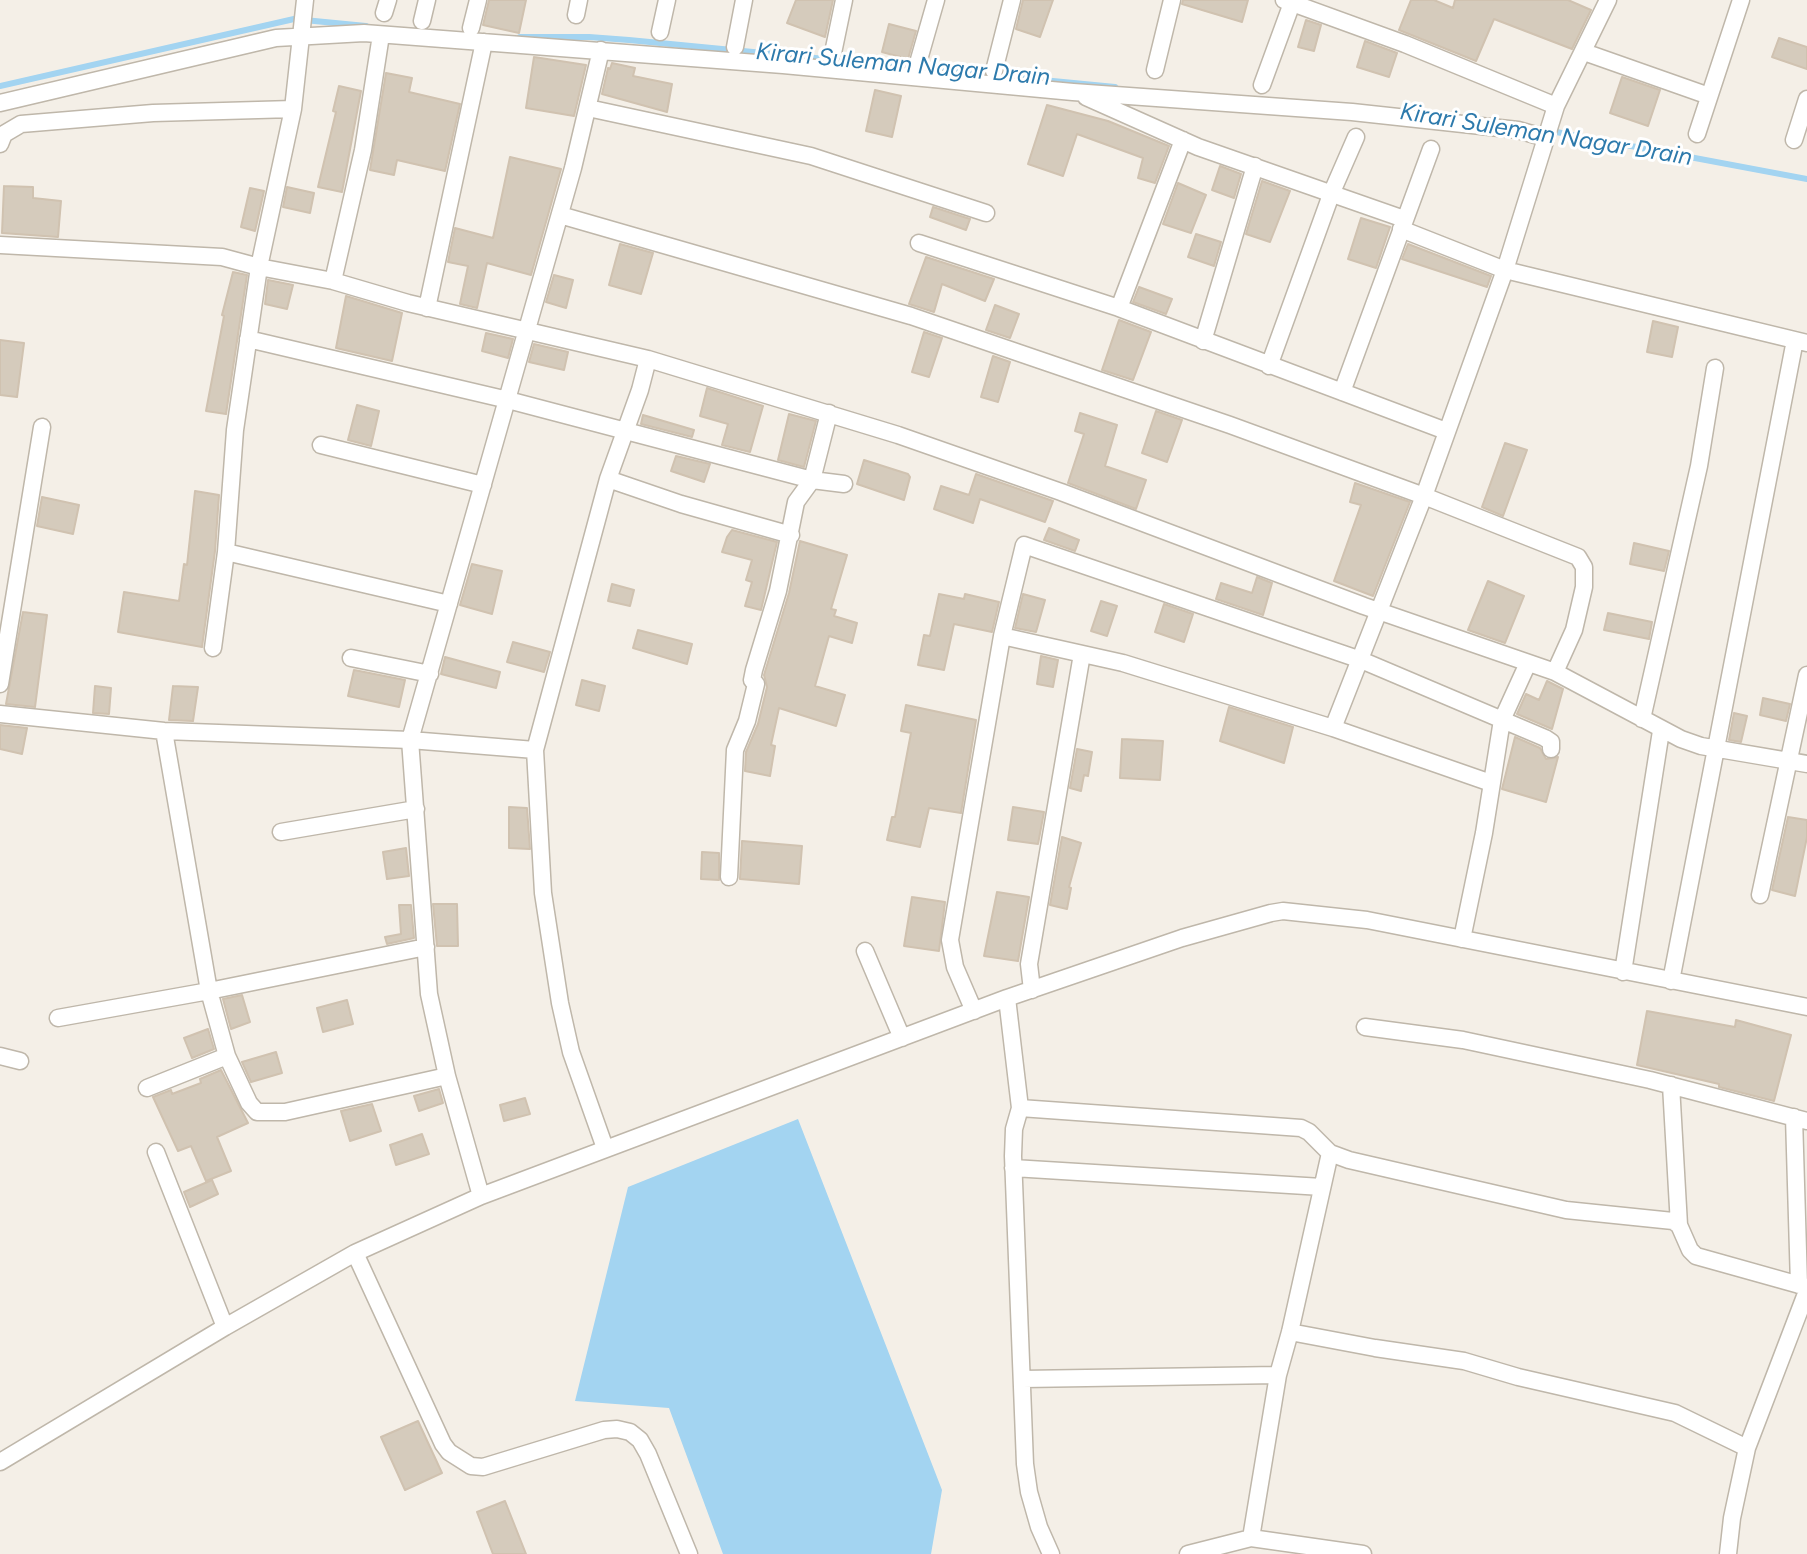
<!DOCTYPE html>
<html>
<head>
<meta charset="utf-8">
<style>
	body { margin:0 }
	canvas { display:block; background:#f4efe7 }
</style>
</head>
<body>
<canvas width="1807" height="1554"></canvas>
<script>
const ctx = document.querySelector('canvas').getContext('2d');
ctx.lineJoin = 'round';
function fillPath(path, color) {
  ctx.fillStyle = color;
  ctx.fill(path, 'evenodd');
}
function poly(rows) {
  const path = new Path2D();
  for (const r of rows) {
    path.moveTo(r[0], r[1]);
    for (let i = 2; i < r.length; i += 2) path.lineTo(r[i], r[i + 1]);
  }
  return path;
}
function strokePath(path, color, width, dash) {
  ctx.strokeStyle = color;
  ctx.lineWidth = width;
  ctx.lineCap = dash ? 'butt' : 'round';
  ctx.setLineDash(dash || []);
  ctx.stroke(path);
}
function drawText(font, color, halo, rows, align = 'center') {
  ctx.font = font + ' Figtree,sans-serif';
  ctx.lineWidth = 6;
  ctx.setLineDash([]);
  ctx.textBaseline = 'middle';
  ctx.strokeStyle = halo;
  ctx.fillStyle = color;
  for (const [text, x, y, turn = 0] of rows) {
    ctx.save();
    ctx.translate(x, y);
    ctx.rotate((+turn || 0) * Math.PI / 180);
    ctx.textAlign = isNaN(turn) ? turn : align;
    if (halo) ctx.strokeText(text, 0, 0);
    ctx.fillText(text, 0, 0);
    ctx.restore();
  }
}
fillPath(poly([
	[798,1119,942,1490,931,1554,723,1554,669,1408,575,1401,628,1187]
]), '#a3d4f1');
strokePath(poly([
	[520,37,589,37,629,40,1115,87],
	[0,86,294,19,366,26],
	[1551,131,1807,179]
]), '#a3d4f1', 6);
const building = poly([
	[489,0,526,0,519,33,483,25,489,0],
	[796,0,833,0,825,37,787,23,796,0],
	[1023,0,1053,0,1040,37,1016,29,1023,0],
	[1183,0,1248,0,1242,22,1182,4,1183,0],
	[1411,0,1434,0,1453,8,1455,0,1568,0,1591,10,1572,49,1494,19,1476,61,1399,30,1411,0],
	[1306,20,1321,25,1314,51,1298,47,1306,20],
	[889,24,916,31,908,59,882,52,889,24],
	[1779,38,1807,47,1807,69,1772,57,1779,38],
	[1365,41,1397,53,1389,77,1357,67,1365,41],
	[534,57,586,65,574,116,526,108,534,57],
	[612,63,635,68,633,76,672,84,667,112,602,94,608,68,610,69,612,63],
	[386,73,412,78,409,92,460,104,445,171,397,160,394,175,370,170,386,73],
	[1622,77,1660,90,1648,126,1610,113,1622,77],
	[339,86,361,91,342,192,318,187,336,112,333,111,339,86],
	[875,90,901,96,892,137,866,131,875,90],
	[1047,105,1108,121,1169,146,1155,183,1138,178,1143,158,1077,134,1063,176,1028,164,1047,105],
	[510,157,561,169,531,275,487,263,477,308,460,304,468,266,448,262,455,228,493,238,510,157],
	[1220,166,1241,174,1234,198,1212,190,1220,166],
	[1262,181,1290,191,1270,242,1246,234,1262,181],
	[1178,183,1206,195,1191,233,1163,224,1178,183],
	[4,186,33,187,33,198,61,201,58,237,2,233,4,186],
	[287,187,314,193,310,213,283,207,287,187],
	[250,188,264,191,255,231,241,227,250,188],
	[933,207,970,219,966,230,930,217,933,207],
	[1361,218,1390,227,1376,268,1348,259,1361,218],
	[1196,234,1221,242,1214,266,1188,257,1196,234],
	[620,244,653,253,641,294,609,285,620,244],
	[1408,244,1491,276,1487,287,1402,259,1408,244],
	[926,257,994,279,985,301,942,284,934,312,909,304,926,257],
	[233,272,247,275,226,414,206,411,224,316,222,315,233,272],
	[554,275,573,280,566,308,546,302,554,275],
	[268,280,293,285,287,309,265,304,268,280],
	[1139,287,1172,299,1166,314,1133,302,1139,287],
	[346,296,402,313,392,361,336,348,346,296],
	[995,305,1019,314,1010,338,986,330,995,305],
	[1119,320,1151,332,1133,380,1102,370,1119,320],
	[1653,321,1678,327,1672,357,1647,352,1653,321],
	[924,332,942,338,929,377,912,372,924,332],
	[486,333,513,339,508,358,482,351,486,333],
	[0,340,24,343,17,397,0,395,0,340],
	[534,344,568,352,564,370,529,362,534,344],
	[993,356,1010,362,998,402,981,397,993,356],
	[707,388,763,406,750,452,722,445,728,424,700,416,707,388],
	[357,405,379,411,371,446,348,440,357,405],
	[1156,411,1182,420,1167,462,1142,453,1156,411],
	[1080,413,1117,425,1105,466,1146,480,1136,509,1068,483,1084,434,1075,431,1080,413],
	[789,414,816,421,804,467,778,460,789,414],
	[643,415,694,430,692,437,641,424,643,415],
	[1505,443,1527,450,1503,516,1482,507,1505,443],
	[676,456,710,464,704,482,671,471,676,456],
	[864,460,908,474,910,477,904,500,857,484,864,460],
	[976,474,1053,501,1045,522,980,499,973,523,934,509,941,486,969,495,976,474],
	[1355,483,1410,502,1373,596,1334,581,1361,505,1350,502,1355,483],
	[195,491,219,495,215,551,202,647,118,632,124,592,179,601,184,564,187,565,195,491],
	[42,497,79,505,73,534,37,526,42,497],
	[1049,528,1079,540,1075,551,1044,540,1049,528],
	[732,530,777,542,761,610,745,606,752,582,746,580,752,560,722,552,727,537,732,530],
	[800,541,847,555,831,609,836,610,834,616,857,623,852,643,829,636,815,686,845,695,836,726,779,708,771,745,775,746,770,776,745,771,746,752,758,724,767,687,764,675,789,593,800,541],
	[1634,543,1669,551,1664,571,1630,564,1634,543],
	[472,564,502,571,492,614,460,605,472,564],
	[1257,577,1272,583,1263,615,1216,599,1221,583,1252,593,1257,577],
	[1488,581,1524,596,1505,643,1468,630,1488,581],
	[612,584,634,590,630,606,608,601,612,584],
	[939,594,964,599,965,594,999,602,992,632,954,624,944,670,918,665,924,635,930,636,939,594],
	[1023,594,1045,600,1036,632,1015,628,1023,594],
	[1101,601,1117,606,1107,636,1091,631,1101,601],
	[1164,604,1193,614,1184,642,1155,632,1164,604],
	[23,612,47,615,35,707,6,704,23,612],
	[1608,613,1652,622,1649,639,1604,630,1608,613],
	[638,630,692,644,687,664,633,648,638,630],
	[513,642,550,652,544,672,507,662,513,642],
	[1041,656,1058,660,1053,687,1037,684,1041,656],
	[445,657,500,672,496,688,441,674,445,657],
	[354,670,405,680,399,707,348,696,354,670],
	[582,680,605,686,599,711,576,705,582,680],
	[1547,681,1563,689,1552,729,1517,714,1526,694,1539,700,1547,681],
	[95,686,111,688,109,714,93,713,95,686],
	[173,686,198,687,193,721,169,720,173,686],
	[1763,698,1790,704,1786,721,1760,715,1763,698],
	[906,705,976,720,961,813,929,808,920,847,887,840,892,817,895,817,911,733,901,731,906,705],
	[1229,707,1293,727,1284,763,1220,741,1229,707],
	[1734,713,1747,716,1741,742,1729,740,1734,713],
	[0,725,27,728,22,754,0,749,0,725],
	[1515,737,1540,748,1546,759,1558,757,1546,802,1502,789,1515,737],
	[1122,739,1163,741,1160,780,1120,778,1122,739],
	[1077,749,1092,752,1088,776,1084,775,1081,791,1070,788,1077,749],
	[509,807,527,808,530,849,509,848,509,807],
	[1013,807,1044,812,1038,844,1008,840,1013,807],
	[1788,817,1807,820,1807,837,1795,896,1772,890,1788,817],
	[1062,837,1081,843,1069,887,1071,888,1067,909,1050,905,1062,837],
	[742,841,802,846,799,884,740,879,742,841],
	[406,848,409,876,387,879,383,852,406,848],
	[702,852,719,853,719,880,701,879,702,852],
	[997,892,1029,897,1018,961,984,956,997,892],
	[912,897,945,902,939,951,904,946,912,897],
	[433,904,457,904,458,946,437,946,433,904],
	[399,905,411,905,414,938,387,944,385,937,401,934,399,905],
	[242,995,250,1022,231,1029,223,999,242,995],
	[347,1000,353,1024,323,1032,317,1008,347,1000],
	[1647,1011,1735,1027,1736,1020,1791,1035,1774,1101,1719,1087,1719,1084,1637,1065,1647,1011],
	[208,1029,214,1049,192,1058,184,1038,208,1029],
	[276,1052,282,1073,251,1082,242,1062,276,1052],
	[221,1070,248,1123,217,1137,231,1171,206,1181,191,1146,178,1151,153,1097,171,1090,172,1094,201,1083,200,1079,221,1070],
	[439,1089,443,1103,419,1111,414,1096,439,1089],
	[525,1098,530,1114,504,1121,500,1105,525,1098],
	[372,1104,381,1131,350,1141,341,1111,372,1104],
	[422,1134,429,1154,396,1165,390,1145,422,1134],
	[212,1180,218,1194,190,1207,184,1192,212,1180],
	[418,1421,442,1473,405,1490,381,1437,418,1421],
	[505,1501,526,1554,493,1554,477,1512,505,1501]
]);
fillPath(building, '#d5cbbc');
strokePath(building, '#d0c2b0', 2);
const street = poly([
	[1284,0,1405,44,1556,106],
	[384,13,388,0],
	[576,15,579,0],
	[422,21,427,0],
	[471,28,478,0],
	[660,32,667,0],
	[735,47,744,0],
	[1584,52,1709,96],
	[833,53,844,0],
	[918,63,936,0],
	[1155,70,1172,0],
	[994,71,1012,0],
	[1262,85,1292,3],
	[1086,97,1198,147,1404,219],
	[0,103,276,38,364,33,783,65,1073,92,1352,112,1518,130,1546,138],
	[588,108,811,156,986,213],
	[1697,134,1741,0],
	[1794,140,1807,99],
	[0,144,4,134,21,124,153,113,293,109],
	[560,215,911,316,1230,425,1424,496,1578,557,1584,567,1584,587,1574,630,1555,672],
	[1401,229,1505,270,1807,343],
	[919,243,1119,308,1446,431],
	[0,245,222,257,259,267,333,281,408,303,648,359,898,435,1061,492,1364,606,1555,672,1681,739,1701,746,1807,764],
	[333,281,363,150,381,35],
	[427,308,484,42],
	[1119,308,1183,140],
	[248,339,508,400,812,480,844,484],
	[1203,341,1255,166],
	[1269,366,1332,192,1356,137],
	[1342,392,1431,149],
	[321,445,483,485],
	[608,479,681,504,791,535],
	[226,552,449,604],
	[1002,636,1123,663,1333,728,1491,783],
	[213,648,226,552,235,430,259,267,293,109,305,0],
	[351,658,430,674],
	[0,684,42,427],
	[0,714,164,731,410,740,535,750],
	[1642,719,1699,466,1715,368],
	[1333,728,1424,496,1505,270,1556,106,1608,0],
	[164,731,209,991,227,1056,249,1103,257,1112,285,1112,447,1076],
	[281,832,416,809],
	[729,877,735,750,747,721,756,684,752,680,754,670,778,591,796,502,812,480,829,413],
	[1760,895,1807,675],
	[1462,939,1484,833,1502,720,1528,663],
	[865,951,902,1038],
	[1623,972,1661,731],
	[1671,981,1795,340],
	[1032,990,1029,964,1082,654],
	[1007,998,1020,1108,1014,1129,1013,1156,1025,1464,1029,1492,1039,1527,1051,1554],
	[974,1011,955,967,950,940,1002,636,1024,545,1361,660,1545,738,1551,742,1551,749],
	[58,1018,209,991,426,947],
	[1365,1027,1463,1040,1650,1080,1807,1121],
	[0,1056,20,1061],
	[1671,1085,1679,1225],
	[147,1088,227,1056],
	[1020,1108,1301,1128,1309,1132,1330,1153,1349,1160,1566,1210,1673,1221,1679,1225,1690,1250,1696,1256,1807,1287],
	[1794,1117,1799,1285],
	[605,1148,571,1052,560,1003,543,893,535,750,608,479,640,390,648,359],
	[156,1152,225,1327],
	[1013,1168,1322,1187],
	[481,1196,447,1076,429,994,410,740,573,168,601,50],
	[355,1253,443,1444,449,1452,471,1466,483,1467,604,1430,617,1429,630,1432,640,1440,648,1454,689,1554],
	[1290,1332,1375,1348,1464,1361,1518,1377,1675,1413,1747,1448],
	[1023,1379,1278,1375,1290,1332,1330,1153],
	[0,1462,225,1327,355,1253,481,1196,1007,998,1182,938,1271,913,1283,911,1367,920,1807,1007],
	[1251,1538,1278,1375],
	[1188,1554,1251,1538,1363,1554],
	[1728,1554,1732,1518,1747,1448,1807,1291]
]);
strokePath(street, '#bfb7aa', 19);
strokePath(street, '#fff', 16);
drawText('italic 24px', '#2d7aac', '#fff', [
	["Kirari Suleman Nagar Drain",903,65,5],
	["Kirari Suleman Nagar Drain",1546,135,9]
]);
</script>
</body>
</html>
